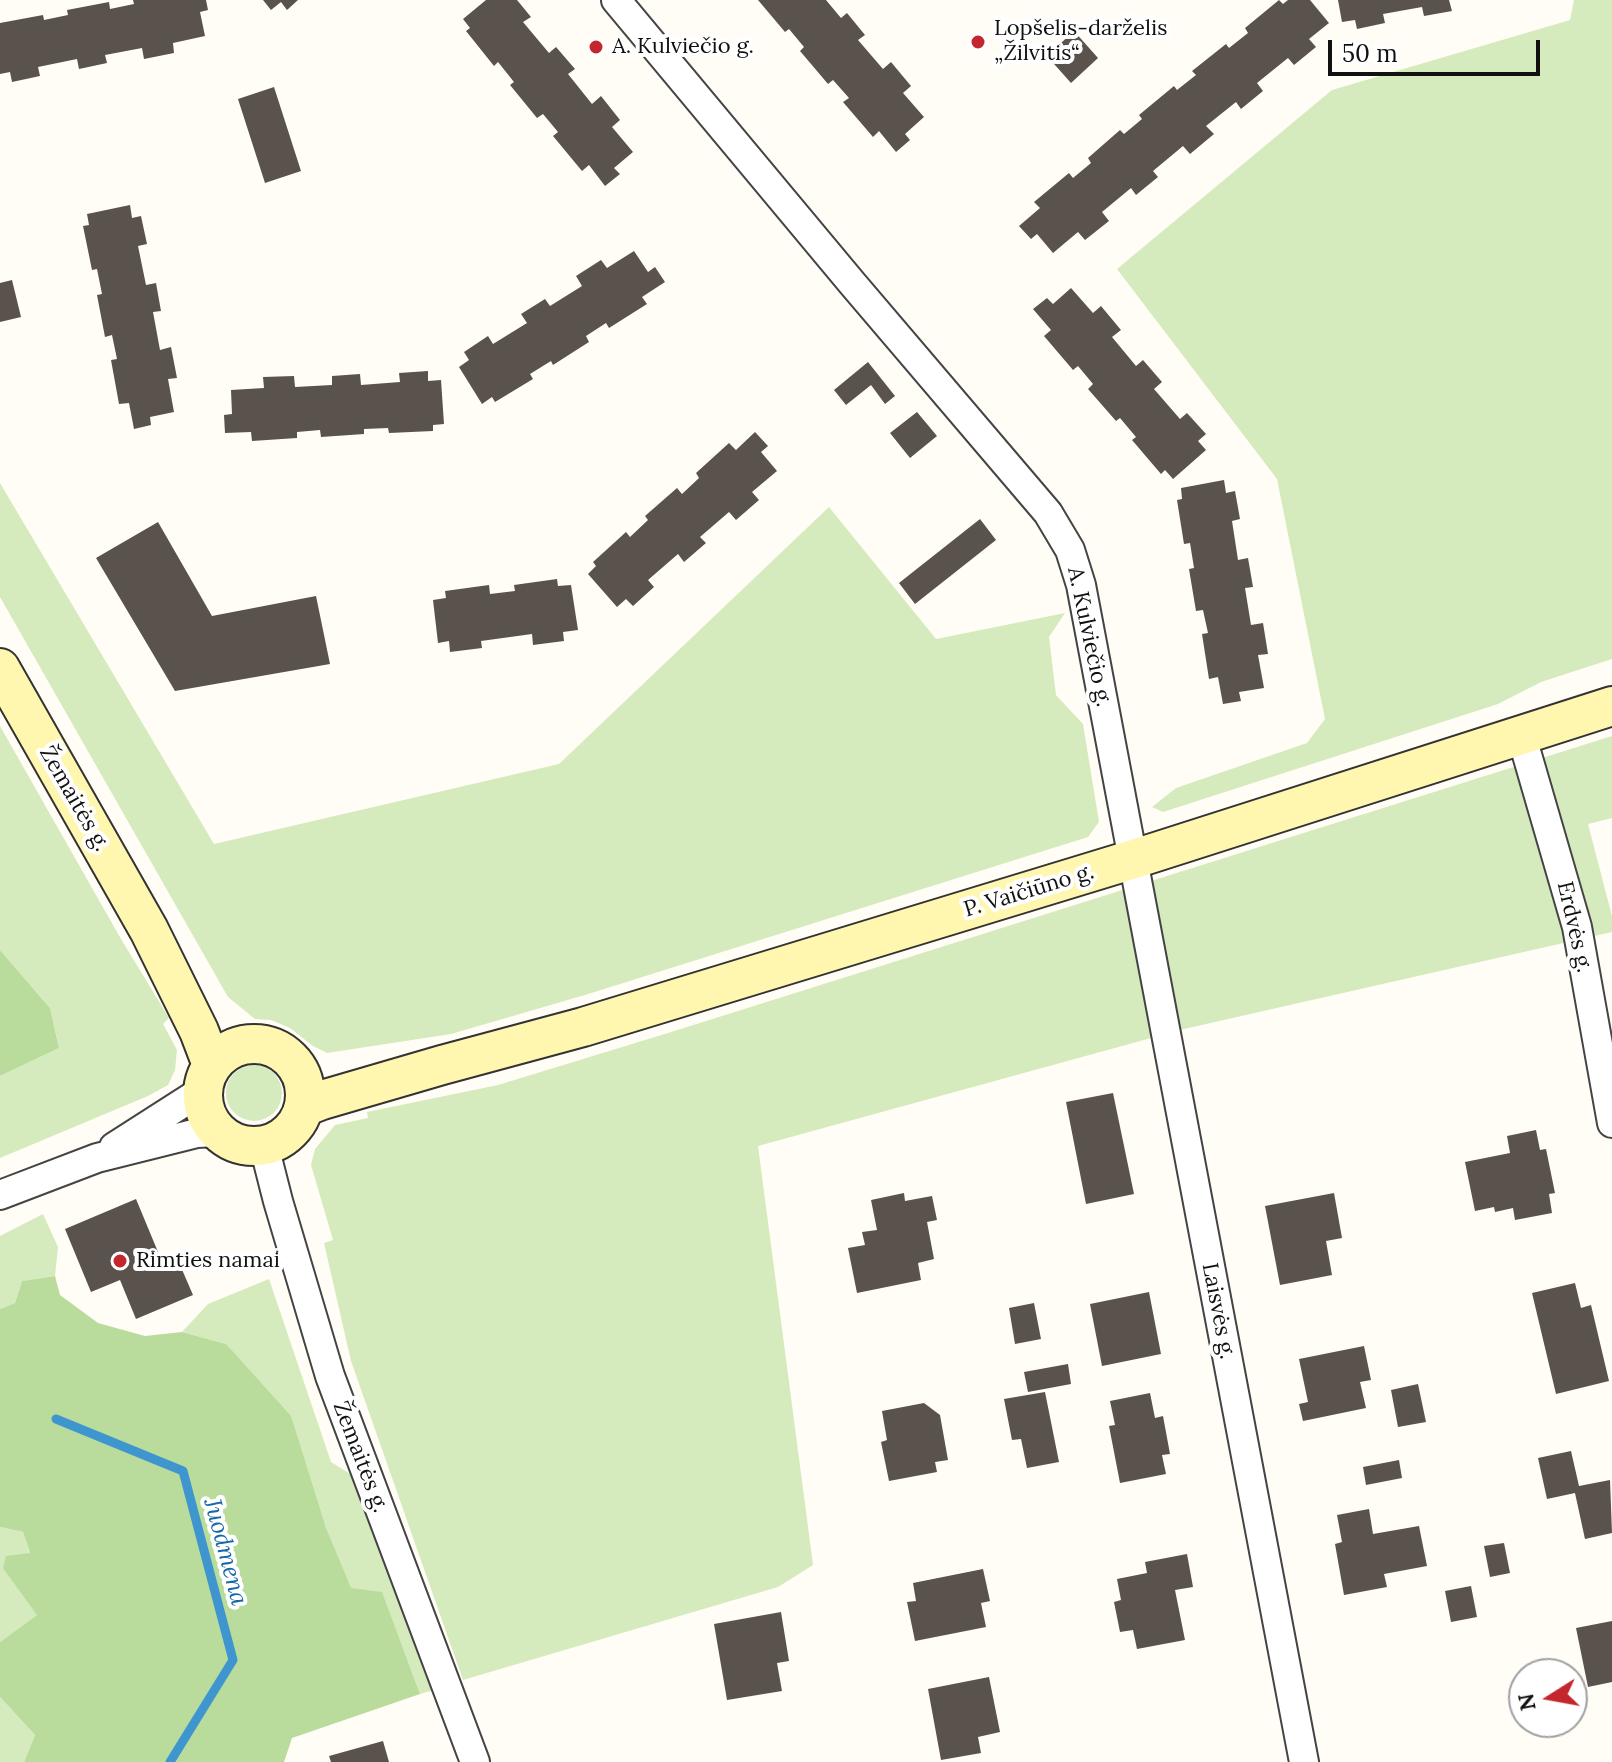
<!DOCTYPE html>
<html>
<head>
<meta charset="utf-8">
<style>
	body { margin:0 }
	#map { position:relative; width:1612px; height:1762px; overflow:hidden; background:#fffdf5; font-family:Lora,serif }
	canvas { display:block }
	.north { position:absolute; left:1508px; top:1658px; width:80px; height:80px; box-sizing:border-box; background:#fff; border:2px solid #a0a0a0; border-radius:50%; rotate:259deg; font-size:22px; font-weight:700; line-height:32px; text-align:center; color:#111 }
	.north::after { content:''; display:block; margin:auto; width:28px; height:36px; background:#c4262e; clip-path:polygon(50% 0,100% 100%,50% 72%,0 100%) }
	.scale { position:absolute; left:1328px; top:40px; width:212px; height:36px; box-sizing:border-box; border:4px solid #111; border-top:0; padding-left:10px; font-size:24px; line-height:28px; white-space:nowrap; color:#111; -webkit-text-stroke:6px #fff; paint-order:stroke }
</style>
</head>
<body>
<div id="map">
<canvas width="1612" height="1762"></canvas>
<div class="north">N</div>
<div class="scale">50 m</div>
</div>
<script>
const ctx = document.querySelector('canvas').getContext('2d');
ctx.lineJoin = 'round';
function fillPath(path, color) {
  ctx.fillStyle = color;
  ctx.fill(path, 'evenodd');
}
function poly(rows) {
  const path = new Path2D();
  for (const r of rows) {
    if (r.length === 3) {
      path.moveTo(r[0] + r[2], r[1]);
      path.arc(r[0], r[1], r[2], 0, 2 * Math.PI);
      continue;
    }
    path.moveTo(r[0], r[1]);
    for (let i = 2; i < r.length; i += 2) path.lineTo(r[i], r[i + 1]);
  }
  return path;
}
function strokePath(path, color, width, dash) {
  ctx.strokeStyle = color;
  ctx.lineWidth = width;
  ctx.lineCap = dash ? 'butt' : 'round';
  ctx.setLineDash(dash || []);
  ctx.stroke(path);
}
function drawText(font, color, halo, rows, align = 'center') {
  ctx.font = font + ' Lora,serif';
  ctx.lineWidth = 8;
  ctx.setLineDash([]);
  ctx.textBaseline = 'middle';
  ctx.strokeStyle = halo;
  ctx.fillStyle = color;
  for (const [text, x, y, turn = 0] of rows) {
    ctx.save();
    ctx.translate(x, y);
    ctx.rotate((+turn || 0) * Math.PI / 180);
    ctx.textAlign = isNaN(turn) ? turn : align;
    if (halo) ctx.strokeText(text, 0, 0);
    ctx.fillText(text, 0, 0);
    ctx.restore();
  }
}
fillPath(poly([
	[1574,0,1612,0,1612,659,1541,682,1498,704,1163,812,1152,807,1176,788,1307,743,1325,719,1277,479,1117,269,1332,90,1570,20],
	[0,483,214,844,559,764,829,507,936,639,1065,613,1049,637,1056,695,1083,724,1099,822,1088,837,585,995,451,1034,327,1053,313,1046,290,1028,271,1020,255,1019,228,997,0,597],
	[0,726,121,939,169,1018,163,1024,177,1050,175,1070,168,1085,148,1096,0,1158,0,1076,59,1048,50,1008,0,950],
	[1612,736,1612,818,1588,824,1612,916,1612,932,1184,1029,758,1146,813,1565,778,1587,463,1680,351,1361,324,1243,333,1240,311,1165,315,1149,335,1125,368,1118,367,1112,498,1085,668,1033],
	[254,1093,28],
	[43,1214,58,1247,55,1276,22,1281,15,1303,0,1309,0,1236],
	[269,1279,331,1462,360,1480,434,1690,420,1694,382,1593,351,1589,325,1525,226,1344,182,1332,208,1304],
	[0,1527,23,1532,30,1554,37,1615,0,1642],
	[0,1697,35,1735,24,1762,0,1762]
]), '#d5ebbd');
fillPath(poly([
	[0,950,50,1008,59,1048,0,1076],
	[55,1276,60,1295,98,1323,145,1336,182,1332,226,1344,291,1416,325,1525,351,1588,382,1592,420,1694,292,1738,284,1762,24,1762,35,1735,0,1697,0,1642,37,1615,3,1568,6,1556,30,1553,23,1532,0,1527,0,1309,15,1303,22,1281]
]), '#b9dc9c');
strokePath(poly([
	[56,1419,183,1471,233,1660,170,1762]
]), '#3f96cf', 9);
fillPath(poly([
	[133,0,206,0,208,10,200,12,205,36,173,43,174,53,144,59,142,48,105,55,107,63,79,69,77,59,38,67,40,76,12,82,10,72,0,74,0,23,43,15,44,20,68,15,67,10,109,2,110,9,134,4],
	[263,0,298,0,287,10,281,2,271,10],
	[486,0,517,0,531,17,523,22,549,53,556,47,575,69,568,74,592,104,601,96,620,120,612,127,633,152,614,168,620,174,605,186,589,165,582,171,553,136,558,132,543,114,537,118,510,85,514,82,498,62,494,66,466,31,470,28,463,19],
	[758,0,826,0,841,18,847,13,865,35,858,40,883,69,891,62,911,86,903,93,924,117,905,134,910,140,896,152,879,131,873,137,843,102,849,98,833,80,828,84,800,51,804,47,789,29,785,32],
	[1279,0,1283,4,1288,0,1310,0,1329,23,1309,39,1316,47,1294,65,1288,58,1257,83,1263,91,1241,109,1236,102,1206,126,1214,134,1190,154,1183,146,1153,171,1158,177,1136,195,1131,188,1102,212,1109,221,1085,240,1078,232,1053,253,1037,234,1031,239,1019,226,1040,208,1034,202,1069,173,1073,178,1091,163,1088,158,1120,130,1124,134,1142,119,1139,115,1174,86,1177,90,1196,75,1192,71,1226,44,1229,48,1248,33,1245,28],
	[1338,0,1449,0,1452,11,1424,16,1422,7,1383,14,1385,23,1357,29,1355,20,1342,22],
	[1074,31,1098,58,1071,83,1047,56],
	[274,87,301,171,265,183,238,99],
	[130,205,132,218,141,216,147,244,138,246,146,285,156,283,161,311,153,312,160,350,171,347,177,378,168,379,174,412,150,417,151,425,134,429,129,403,119,404,111,360,117,359,112,335,105,337,97,295,102,294,97,269,92,270,83,226,89,225,87,214],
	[634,251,648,272,655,267,665,282,642,297,647,304,609,328,606,323,586,336,589,342,553,365,551,361,530,374,533,379,495,402,492,397,482,404,459,367,469,360,464,352,488,336,493,344,527,323,521,314,545,299,550,306,582,286,576,276,601,260,607,268],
	[12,280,21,317,0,322,0,283],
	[1071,288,1093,313,1101,306,1121,330,1112,337,1136,366,1143,360,1162,382,1154,389,1180,419,1187,413,1206,434,1198,441,1206,450,1173,479,1165,470,1161,474,1132,440,1136,437,1120,418,1116,421,1088,389,1093,384,1078,366,1073,370,1044,336,1051,330,1033,309,1047,298,1053,304],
	[868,362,895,396,885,404,871,385,846,405,834,390],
	[428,371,428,381,441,380,444,424,433,425,433,431,389,433,388,428,364,429,364,434,321,437,320,430,297,432,297,438,252,441,251,432,225,433,224,415,232,414,231,390,264,388,263,377,294,376,295,387,332,385,332,376,360,374,361,385,400,382,399,373],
	[917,412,937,436,910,458,890,433],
	[755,432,768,446,761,452,777,471,752,492,759,500,736,520,729,512,700,537,706,543,684,562,678,554,648,580,654,587,633,606,626,599,617,607,588,574,596,566,593,562,626,532,630,537,648,520,645,516,677,488,682,494,699,478,696,473,729,443,736,450],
	[1224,480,1226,493,1235,491,1240,519,1232,521,1238,560,1248,558,1253,587,1245,588,1251,625,1263,623,1268,654,1258,655,1264,688,1239,692,1241,701,1223,704,1218,677,1209,679,1202,634,1208,633,1203,610,1196,611,1189,569,1194,568,1190,543,1184,544,1177,500,1182,499,1181,488],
	[980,519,996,540,915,604,899,583],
	[158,522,212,616,316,596,330,664,175,691,96,558],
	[557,579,558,586,571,585,578,630,563,632,564,641,533,645,532,634,481,641,482,648,450,652,449,641,438,643,433,600,446,598,445,591,489,585,490,594,515,591,514,585],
	[1113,1093,1134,1194,1086,1204,1066,1102],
	[1536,1130,1540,1150,1546,1149,1555,1193,1549,1194,1552,1213,1515,1220,1513,1208,1495,1212,1494,1207,1475,1211,1465,1162,1510,1153,1507,1136],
	[904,1193,905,1201,932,1196,937,1220,927,1222,934,1259,918,1263,921,1280,857,1293,848,1248,865,1245,862,1232,877,1230,871,1200],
	[1334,1193,1342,1238,1326,1241,1332,1275,1280,1285,1265,1206],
	[136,1199,163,1264,177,1258,193,1295,136,1319,120,1280,91,1292,65,1229],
	[1575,1283,1581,1308,1591,1305,1609,1381,1556,1394,1532,1293],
	[1149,1292,1161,1354,1102,1366,1090,1304],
	[1034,1303,1041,1339,1015,1344,1009,1308],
	[1364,1346,1371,1380,1360,1382,1366,1408,1303,1421,1299,1404,1308,1402,1299,1359],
	[1068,1364,1071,1384,1028,1392,1024,1372],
	[1418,1384,1426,1422,1398,1427,1391,1390],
	[1045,1392,1059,1462,1027,1468,1021,1439,1012,1440,1004,1399],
	[1150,1393,1155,1418,1163,1416,1170,1454,1162,1455,1166,1474,1120,1483,1109,1426,1115,1425,1110,1401],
	[924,1403,940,1415,948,1460,935,1462,937,1472,889,1481,881,1442,887,1440,882,1411],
	[1571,1451,1579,1486,1610,1480,1612,1533,1585,1539,1575,1493,1547,1499,1538,1458],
	[1399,1460,1402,1478,1366,1485,1363,1467],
	[1369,1509,1373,1534,1419,1526,1427,1566,1384,1574,1387,1587,1344,1595,1335,1544,1342,1542,1337,1515],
	[1504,1543,1510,1573,1490,1577,1484,1546],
	[1187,1554,1193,1587,1175,1590,1185,1640,1137,1649,1133,1630,1120,1632,1114,1602,1121,1600,1117,1579,1147,1573,1145,1562],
	[983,1569,990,1601,981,1603,986,1627,915,1641,907,1602,916,1601,913,1583],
	[1471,1586,1477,1617,1451,1622,1445,1591],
	[781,1612,789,1661,777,1663,782,1691,727,1700,714,1624],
	[1612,1621,1612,1682,1588,1687,1576,1628],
	[989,1677,1000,1732,978,1737,981,1753,941,1760,928,1689],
	[383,1741,389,1762,331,1762,329,1756]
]), '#5a524d');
const street = poly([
	[616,0,852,283,1048,513,1070,550,1081,585,1304,1762],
	[1521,734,1577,927,1612,1123],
	[264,1146,278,1201,330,1376,475,1762],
	[114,1147,203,1090],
	[0,1195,97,1158,197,1133,218,1132]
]);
const secondary = poly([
	[0,668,149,930,199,1031,212,1065],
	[254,1095,51],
	[304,1107,322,1100,442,1065,583,1027,1134,859,1612,706]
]);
strokePath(street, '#444', 32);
strokePath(secondary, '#333', 42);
strokePath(street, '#fff', 28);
strokePath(secondary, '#fff6b0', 38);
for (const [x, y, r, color] of [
	[978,42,8,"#c4262e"],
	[596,47,8,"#c4262e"],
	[120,1261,8,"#c4262e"]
]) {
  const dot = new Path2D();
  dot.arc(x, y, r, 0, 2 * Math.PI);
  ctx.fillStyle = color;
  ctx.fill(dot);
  strokePath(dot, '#fff', 3);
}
drawText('22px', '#111', '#fff', [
	["Lopšelis-darželis",994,29],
	["„Žilvitis“",994,54],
	["A. Kulviečio g.",612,47],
	["Rimties namai",136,1261]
], 'left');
drawText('22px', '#111', '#fff', [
	["A. Kulviečio g.",1089,637,78],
	["Žemaitės g.",74,799,60],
	["P. Vaičiūno g.",1029,891,-17],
	["Erdvės g.",1574,927,77],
	["Laisvės g.",1218,1311,79],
	["Žemaitės g.",360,1457,69]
]);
drawText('italic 24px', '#1768a6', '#fff', [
	["Juodmena",225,1552,75]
]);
</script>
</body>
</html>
